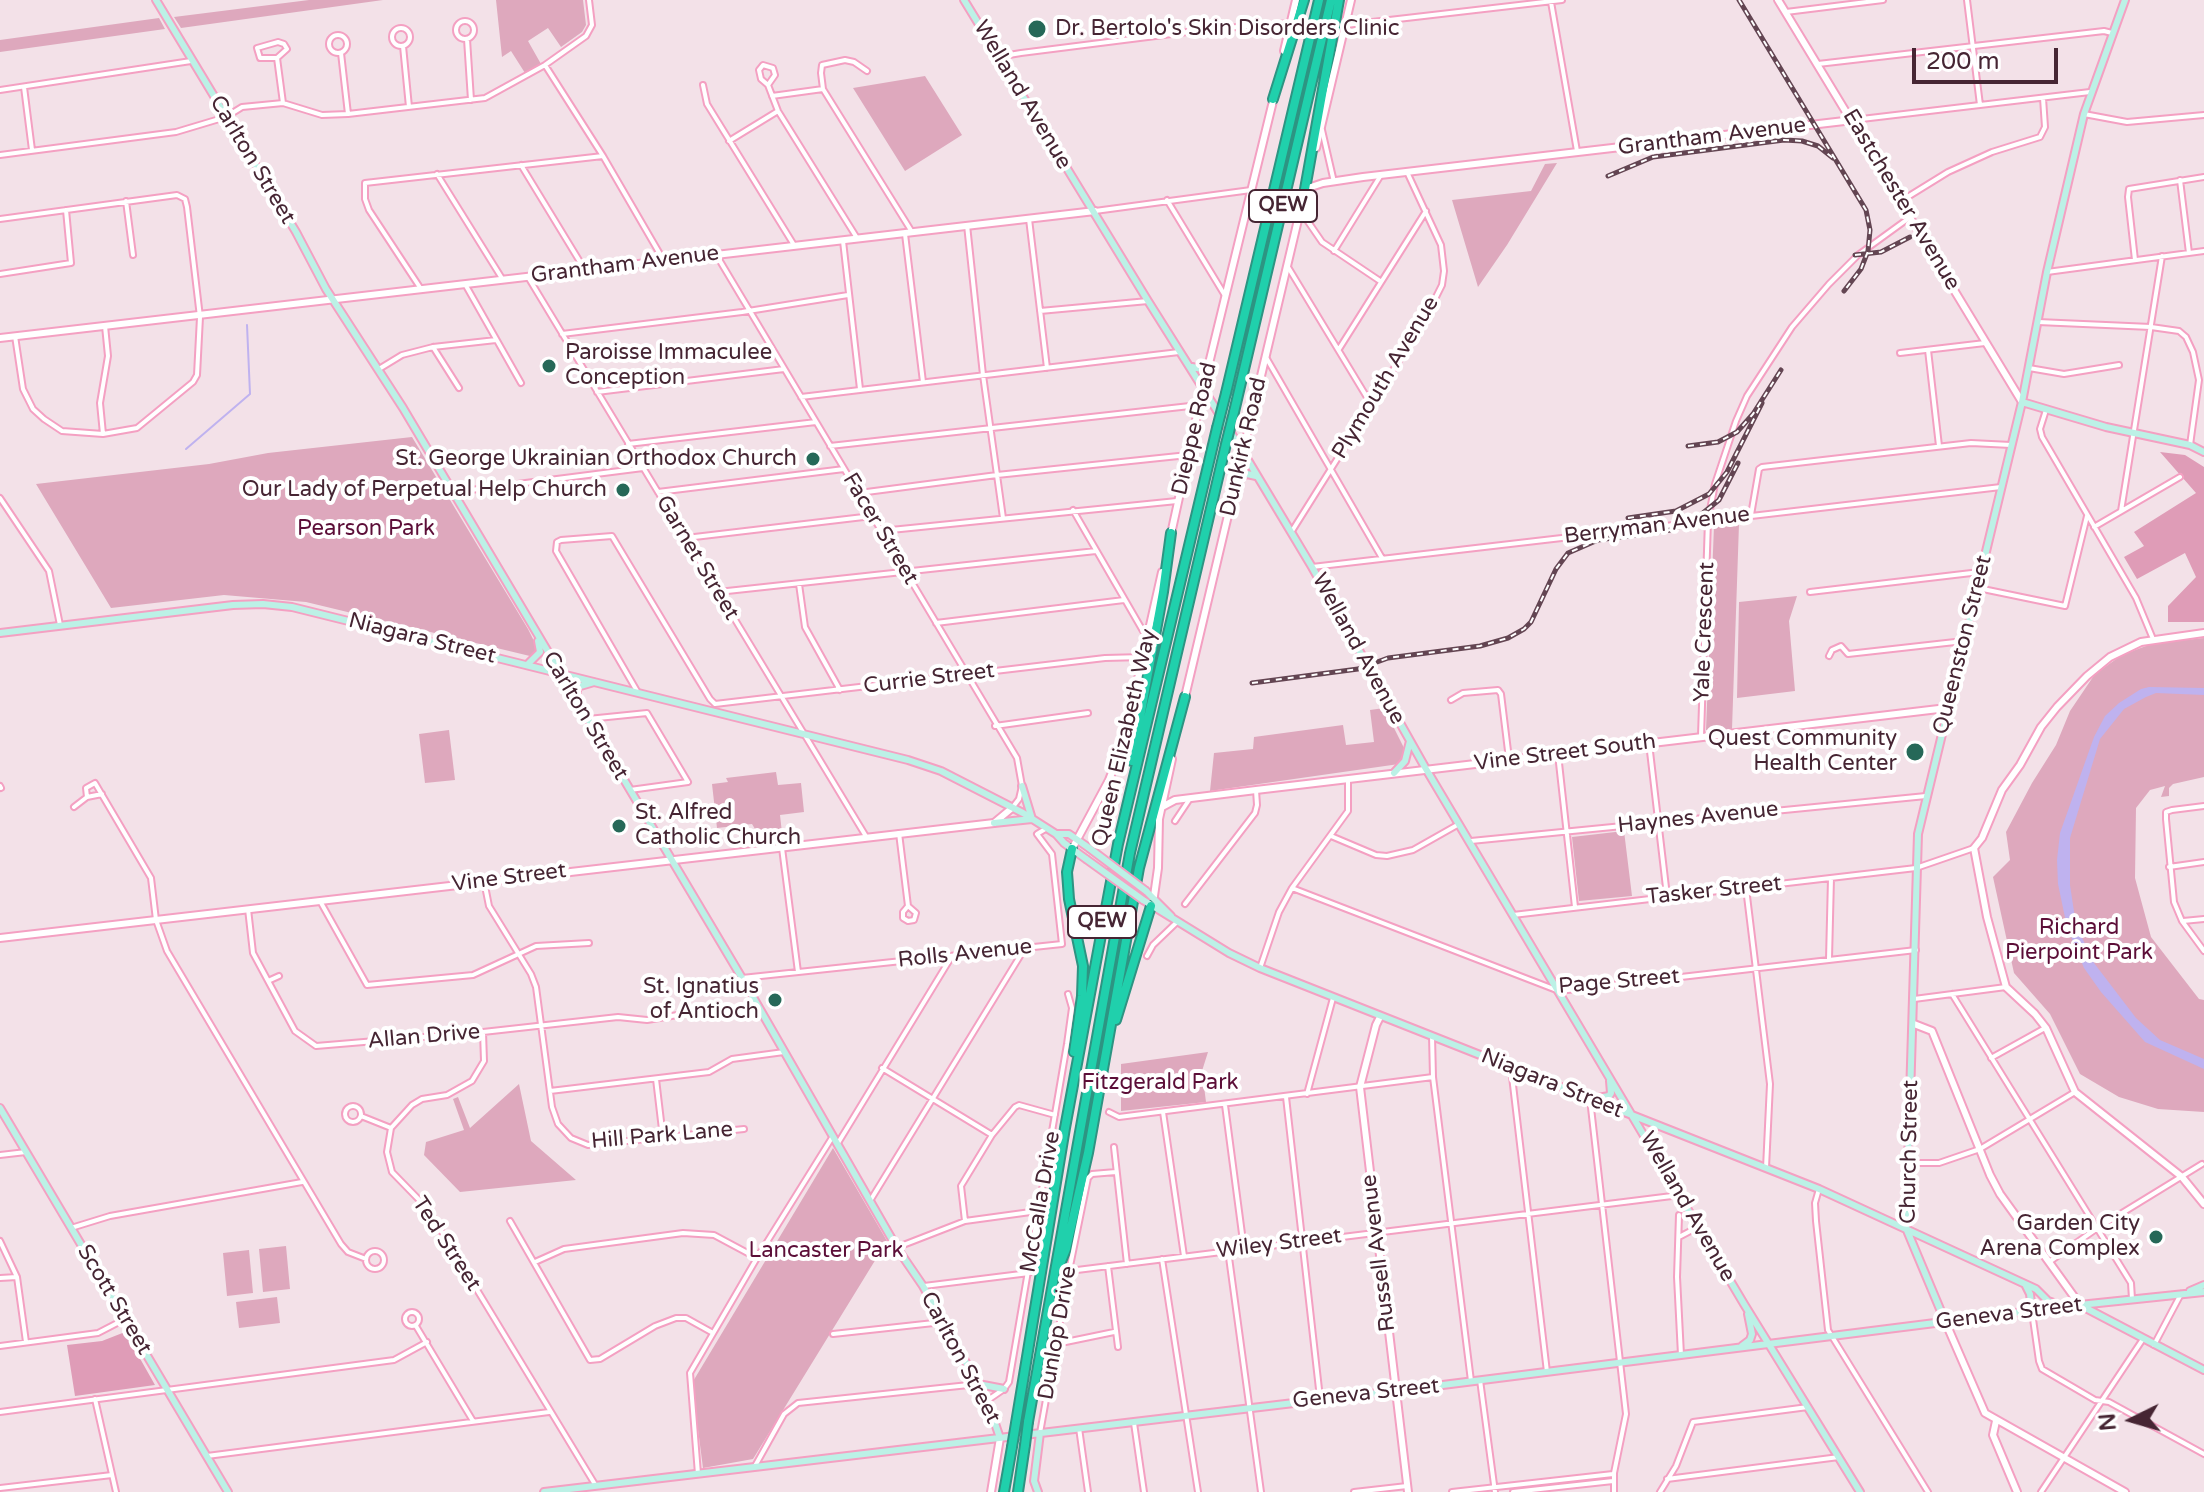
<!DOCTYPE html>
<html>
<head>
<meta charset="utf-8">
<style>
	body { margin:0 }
	#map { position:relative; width:2204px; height:1492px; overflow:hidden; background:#f3e1e8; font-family:"Varela Round",sans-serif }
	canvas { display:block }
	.north { position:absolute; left:2092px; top:1380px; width:80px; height:80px; -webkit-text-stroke:6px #fff; paint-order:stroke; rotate:265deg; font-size:22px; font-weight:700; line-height:32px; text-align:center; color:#462533 }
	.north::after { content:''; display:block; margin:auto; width:28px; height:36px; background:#462533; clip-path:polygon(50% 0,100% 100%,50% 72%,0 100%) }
	.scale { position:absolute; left:1912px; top:48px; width:146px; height:36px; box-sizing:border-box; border:4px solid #462533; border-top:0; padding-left:10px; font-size:24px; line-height:28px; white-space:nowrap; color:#462533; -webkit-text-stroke:6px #fff; paint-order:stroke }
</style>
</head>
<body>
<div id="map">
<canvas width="2204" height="1492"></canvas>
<div class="north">N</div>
<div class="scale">200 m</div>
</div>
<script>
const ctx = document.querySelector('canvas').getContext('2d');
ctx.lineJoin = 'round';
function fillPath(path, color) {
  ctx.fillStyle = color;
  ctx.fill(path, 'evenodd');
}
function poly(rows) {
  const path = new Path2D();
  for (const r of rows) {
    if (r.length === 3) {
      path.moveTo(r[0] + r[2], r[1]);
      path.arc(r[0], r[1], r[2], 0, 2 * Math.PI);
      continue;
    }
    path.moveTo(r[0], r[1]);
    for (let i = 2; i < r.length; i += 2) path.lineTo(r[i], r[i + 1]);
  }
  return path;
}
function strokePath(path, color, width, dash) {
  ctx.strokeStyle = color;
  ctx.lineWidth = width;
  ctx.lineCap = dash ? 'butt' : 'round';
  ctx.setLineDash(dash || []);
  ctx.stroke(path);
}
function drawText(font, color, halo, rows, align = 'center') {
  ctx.font = font + ' "Varela Round",sans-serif';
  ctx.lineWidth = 8;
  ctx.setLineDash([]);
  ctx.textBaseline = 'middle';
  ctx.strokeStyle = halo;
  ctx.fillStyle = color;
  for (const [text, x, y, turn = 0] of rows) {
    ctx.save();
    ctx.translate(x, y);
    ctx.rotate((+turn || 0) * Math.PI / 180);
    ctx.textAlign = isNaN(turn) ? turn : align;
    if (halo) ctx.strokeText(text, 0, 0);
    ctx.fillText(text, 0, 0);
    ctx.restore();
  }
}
fillPath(poly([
	[309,0,383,0,181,28,174,17],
	[496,0,583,0,586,25,582,32,561,47,548,28,528,41,541,64,525,73,511,51,502,57],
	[159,18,165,29,0,52,0,40],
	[925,76,962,135,905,171,853,88],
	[1557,163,1507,245,1478,287,1452,200,1531,191,1545,164],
	[412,437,528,629,539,651,534,657,306,602,224,595,111,608,36,484,209,464,268,453],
	[1739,524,1732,729,1706,730,1714,526],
	[1797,596,1789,621,1795,691,1737,698,1739,602],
	[2204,638,2204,777,2173,784,2169,788,2169,796,2161,797,2165,786,2150,790,2136,808,2135,878,2151,937,2199,999,2204,1000,2204,1112,2158,1109,2119,1097,2080,1074,2050,1014,2014,973,1993,877,2010,860,2006,832,2032,783,2056,745,2070,711,2095,674,2122,655,2154,643],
	[1384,708,1405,750,1399,764,1210,791,1214,753,1253,749,1254,737,1343,725,1346,745,1374,742,1370,710],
	[449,730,455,780,425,783,419,734],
	[776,772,778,785,801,783,804,812,780,815,783,842,764,844,752,824,717,828,712,784,728,782,726,778],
	[1624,831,1632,896,1579,901,1572,837],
	[1208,1052,1202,1071,1206,1102,1121,1111,1121,1064],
	[519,1084,531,1141,576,1180,460,1192,424,1155,426,1142,464,1130,453,1099,458,1097,470,1128],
	[833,1148,887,1241,753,1459,703,1468,692,1383],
	[286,1246,290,1289,263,1292,259,1249],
	[249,1250,253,1293,227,1296,223,1253],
	[277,1297,280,1323,239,1328,236,1302]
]), '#dea8bd');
fillPath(poly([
	[2160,452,2185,455,2204,467,2204,622,2168,622,2168,606,2196,577,2185,553,2137,579,2124,557,2144,546,2134,532,2196,493],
	[125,1332,155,1385,75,1396,67,1345,102,1341]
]), '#df9cb7');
fillPath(poly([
	[2149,687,2204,688,2204,695,2156,693,2146,697,2124,709,2100,739,2070,838,2070,885,2076,925,2094,963,2136,1018,2160,1040,2204,1059,2204,1069,2145,1042,2101,992,2084,968,2067,927,2058,884,2057,860,2060,833,2094,737,2105,716,2119,703,2141,689]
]), '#bfb2ef');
strokePath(poly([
	[186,449,250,394,247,325]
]), '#bfb2ef', 2);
const minor = poly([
	[1967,0,1980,105],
	[1551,2,1577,151],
	[1786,12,1883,0],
	[465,30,9],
	[1346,25,1562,0],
	[401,37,9],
	[338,44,9],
	[467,39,471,100],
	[403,46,409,107],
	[341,53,348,114],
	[277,58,260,58,257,48,278,42,284,44,287,49,277,58,283,103],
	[1001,61,1009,55,1021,53,1211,29,1291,23],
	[1818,64,2104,31,2112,33],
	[545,65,603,156,664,261],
	[867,71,854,62,845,60,822,65,821,73,823,89,912,232],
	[703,85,707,104,794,245],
	[768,85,775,75,773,68,763,65,759,70,761,79,768,85,778,111,857,238],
	[24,87,32,150],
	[0,90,191,61],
	[772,96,823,89],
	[2084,114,2127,122,2204,115],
	[1853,120,2090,92],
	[1322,130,1334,182],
	[729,141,778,111],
	[0,155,176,132,226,117,242,107,283,103,322,115,348,114,485,98,545,65,586,36,592,25,589,0],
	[521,165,585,270],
	[437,174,503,280],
	[2180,180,2189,253],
	[1167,200,1224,294],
	[126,201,133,255],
	[1901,201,1948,172,1992,152,2040,137,2045,127,2043,98],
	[1300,210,1322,242,1380,281],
	[1095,211,1251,190],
	[0,219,177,195,185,199,187,207,200,317,197,375,193,382,137,428,103,434,62,431,44,419,33,409,23,389,15,336],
	[1029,219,1047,368],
	[967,225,983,375,1003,518],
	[905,234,923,382],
	[843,241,860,389],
	[1334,251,1381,175],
	[717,256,1017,758,1022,786,1019,799,1012,808],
	[2135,260,2128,197,2129,189,2204,177],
	[1288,267,1371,404],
	[2047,272,2204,251],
	[0,274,71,263,66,210],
	[528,277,867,838],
	[465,284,521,383],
	[421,289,369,210,365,199,365,183,603,156],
	[1040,311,1148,301],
	[2038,322,2151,327,2179,331,2186,337,2193,352,2199,380,2190,445],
	[562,334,742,312,848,295],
	[433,347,459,388],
	[1339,349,1426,211],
	[1928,350,1939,446],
	[1900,353,1985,343],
	[1267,359,1382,558],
	[2029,368,2064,374,2119,365],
	[379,369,402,355,433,347,496,340],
	[597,392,784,369],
	[801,397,1179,352],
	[2046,410,2040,429,2042,437,2136,598,2153,639],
	[103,434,100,403,108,356,105,326],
	[628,444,816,422],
	[830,446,1199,405],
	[455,492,643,468],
	[658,492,844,469],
	[859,493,997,475,1188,455],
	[0,498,49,571,60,625],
	[1073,510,1143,631,1148,635],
	[2121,511,2162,256],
	[1751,515,1759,469,1762,467,1971,443,2011,445],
	[2094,527,2180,477],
	[881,531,1177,501],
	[1292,531,1425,319,1442,285,1444,271,1441,245,1407,172],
	[686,538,872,516],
	[1312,567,2001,487],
	[799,584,805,627,840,690],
	[1978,588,2065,606,2087,516],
	[718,592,1096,551],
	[1810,592,1980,572],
	[936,623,1124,600],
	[1829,656,1832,650,1841,646,1848,654,1964,641],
	[637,691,556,551,557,542,561,540,612,536,710,699,715,704,1105,658,1143,657],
	[1451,700,1463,693,1498,690,1501,694,1509,759],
	[588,719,647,713,688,782,630,790],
	[995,726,1088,713],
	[1701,736,1708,520,1715,484,1736,421,1747,396,1792,327,1829,284,1858,255,1909,218],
	[1649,743,1667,896],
	[1558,754,1575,907],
	[0,786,1,788],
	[87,797,86,788,95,783,151,878,156,920,167,951,341,1244,348,1252,366,1259],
	[2204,806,2172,810,2166,812,2166,819,2174,902,2182,921,2204,951],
	[74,807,87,797,102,794],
	[1175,821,1189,800],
	[899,833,908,906,903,912,903,918,908,921,914,920,916,913,908,906],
	[1331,836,1376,855,1387,856,1413,850,1459,824],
	[1471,841,1926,796],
	[782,848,798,972],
	[2169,867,2204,862],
	[484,881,489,906,531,974,536,987,552,1107,558,1124,571,1138,588,1145,744,1129],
	[1292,888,1559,991,1916,950],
	[1746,888,1770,1084,1766,1168],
	[320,901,367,985,473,975,536,946,589,943],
	[1185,904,1255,813,1257,805,1256,790],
	[248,909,253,953,295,1031,316,1046,483,1032,618,1017,647,1020,690,1013],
	[1513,915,1916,868,1974,848],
	[2183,921,2204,919],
	[1147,956,1153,945,1177,922],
	[1829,959,1831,878],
	[1260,968,1279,912,1292,888,1348,811,1348,779],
	[742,978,1062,944,1052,854,1037,834,1047,828],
	[268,981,279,976],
	[1952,994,2131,1283,2132,1299],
	[1914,999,2006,987],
	[483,1032,484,1061,472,1081,447,1095,422,1099,412,1105,391,1128,387,1152,392,1172,428,1209,596,1486],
	[1432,1036,1433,1077,1471,1381],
	[1991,1058,2045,1028],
	[882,1068,992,1135],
	[1511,1068,1547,1372],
	[656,1079,663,1138],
	[550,1091,709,1072,732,1059,784,1052],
	[1307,1094,1333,998],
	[1286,1097,1320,1398],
	[1590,1099,1626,1414,1614,1473,1614,1492],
	[1225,1105,1244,1249],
	[353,1114,8],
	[1109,1112,1119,1117,1433,1077],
	[1163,1112,1184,1256],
	[361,1116,391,1128],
	[838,1143,952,956],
	[1114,1147,1127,1264],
	[0,1155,26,1152],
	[1908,1163,1939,1163,1980,1149,2075,1092],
	[1819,1189,1815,1203,1816,1221,1828,1330,1928,1492],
	[870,1201,1025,948],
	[1679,1215,1677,1277,1681,1355],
	[510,1221,590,1360,600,1359,655,1326,676,1318,686,1318,713,1333],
	[965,1221,961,1186,992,1135,1015,1107,1019,1105,1055,1115],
	[71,1228,110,1216,302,1182],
	[1679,1237,1698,1227],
	[0,1241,17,1277,26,1342],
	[898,1247,965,1221,1038,1211],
	[1228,1250,1261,1492],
	[375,1260,9],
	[1162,1259,1198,1492],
	[535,1262,564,1249,683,1233,714,1235,757,1258],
	[2049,1262,2096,1229,2202,1164],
	[1108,1266,1118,1347],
	[1069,1271,1680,1195],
	[0,1278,17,1277],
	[924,1286,1029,1273],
	[412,1319,7],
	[2032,1312,2039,1361,2042,1369,2095,1400,2109,1402,2204,1454],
	[416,1326,473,1421],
	[833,1334,943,1322],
	[1056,1344,1114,1332],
	[2154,1345,2181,1294],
	[0,1346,98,1333,125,1319],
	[1480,1380,1495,1492],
	[95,1399,116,1492],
	[988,1400,1004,1389,1009,1382,1067,1044,1072,1008,1068,994],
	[0,1412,394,1360,427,1342],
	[1134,1423,1144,1492],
	[1079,1428,1088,1492],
	[1040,1433,1069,1271,1088,1178,1092,1174,1116,1172],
	[207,1456,549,1412],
	[755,1466,784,1414,798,1403,978,1384],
	[698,1474,690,1373,757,1258,833,1136],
	[1667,1479,1839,1457],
	[0,1488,112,1475],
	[1354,1492,1407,1486],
	[1452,1492,1613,1474],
	[1513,1492,1613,1481],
	[1660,1492,1676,1466,1693,1422,1808,1407],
	[2041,1492,2143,1339]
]);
const tertiary = poly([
	[1778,0,2022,402],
	[1284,51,1296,0],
	[1316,148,1351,0],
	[1305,189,1323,183,1363,177,1853,120],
	[0,338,1095,211],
	[1171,534,1203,388,1274,97],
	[2204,633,2141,642,2110,657,2087,676,2057,707,2041,727,2020,765,2002,790,1982,838,1974,848,1987,917,2006,987,2035,1014,2046,1028,2075,1092,2182,1177,2204,1204],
	[1184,701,1306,186],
	[1162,807,1175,800,1256,790,1947,708],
	[1072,849,1109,780,1124,741,1162,572],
	[1154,896,1158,868,1159,819,1172,759],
	[0,938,994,823,1012,808],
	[1380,1017,1376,1025,1360,1087,1408,1492],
	[1914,1024,1932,1031,1990,1175,2000,1194,2080,1305],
	[1945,1321,1985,1413,2125,1492],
	[1996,1421,1993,1435,2017,1492],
	[991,1492,1000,1438]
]);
const secondary = poly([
	[156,0,296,232,326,289,403,408,742,978,897,1248,923,1286,987,1400,1000,1438],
	[964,0,1148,301,1243,452,1312,567,1426,769,1744,1304,1860,1492],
	[1192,367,1202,369,1210,365],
	[2022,402,2106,427,2190,445,2204,452],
	[1237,479,1247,474,1256,476],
	[0,633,233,605,263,604,292,607,908,760,941,771,1023,813,1056,834,1064,843,1086,859],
	[528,664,540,652,538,641],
	[577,698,577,687,594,682],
	[1394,773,1405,761,1410,741],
	[1022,786,1032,819],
	[994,823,1032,819],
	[1056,834,1069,834,1089,848],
	[1146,891,1171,916],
	[1143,900,1229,953,1260,968,1819,1189,2036,1289,2048,1301,2062,1306],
	[1592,1099,1609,1096,1611,1093,1610,1081],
	[0,1108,228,1492],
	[2026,1286,2030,1294,2032,1312],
	[2190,1291,2204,1285],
	[2080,1305,2204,1370],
	[1945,1321,1906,1228,1918,834,2022,402,2047,272,2084,114,2125,0],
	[1742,1346,1750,1340,1752,1334,1748,1314],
	[978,1384,1004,1389],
	[544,1492,1395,1391,2070,1306,2204,1292],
	[1038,1492,1034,1481,1040,1433]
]);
const motorway = poly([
	[1273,99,1304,0],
	[1305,189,1339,0],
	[1226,393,1319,0],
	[1234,412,1331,0],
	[1132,761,1163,592,1171,533],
	[1072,849,1067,872,1069,899,1083,966,1082,996,1074,1052],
	[1116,1020,1151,906],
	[1060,1264,1066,1249,1088,1153,1139,868,1185,697],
	[1028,1422,1130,853,1226,444],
	[1016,1423,1065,1128,1118,844,1217,428],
	[1004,1492,1012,1447],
	[1018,1492,1025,1445]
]);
strokePath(minor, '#f4a0c2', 8);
strokePath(tertiary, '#f4a0c2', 10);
strokePath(secondary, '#f4a0c2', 10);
strokePath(motorway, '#2d9482', 12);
strokePath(minor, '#fff', 4);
strokePath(tertiary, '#fff', 6);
strokePath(secondary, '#bcf1e6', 6);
strokePath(motorway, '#20d0ac', 8);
const rail = poly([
	[1739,0,1866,210,1870,230,1868,251,1861,269,1844,291],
	[1608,176,1653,157,1784,140,1802,141,1818,146,1833,158],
	[1855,255,1881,252,1910,237],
	[1688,446,1718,442,1737,432,1753,414,1781,370],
	[1628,518,1676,511,1709,494,1727,472,1762,403],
	[1252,683,1358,669,1388,658,1480,646,1508,638,1524,629,1531,622,1556,569,1568,553,1598,540,1671,530,1693,521,1719,500,1738,463]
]);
strokePath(rail, '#634552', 5);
strokePath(rail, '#fff', 2, [6]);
const secondaryBridge = poly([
	[1089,848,1146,891],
	[1086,859,1143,900]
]);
const motorwayBridge = poly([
	[1217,428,1226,393],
	[1226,444,1234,412],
	[1025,1445,1028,1422],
	[1012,1447,1016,1423]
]);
strokePath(secondaryBridge, '#f4a0c2', 10, []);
strokePath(motorwayBridge, '#2d9482', 12, []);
strokePath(secondaryBridge, '#bcf1e6', 6);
strokePath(motorwayBridge, '#20d0ac', 8);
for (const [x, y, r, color] of [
	[1037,29,10,"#266858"],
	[549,366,8,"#266858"],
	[813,459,8,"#266858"],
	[623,490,8,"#266858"],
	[1915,752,10,"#266858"],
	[619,826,8,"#266858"],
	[775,1000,8,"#266858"],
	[2156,1237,8,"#266858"]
]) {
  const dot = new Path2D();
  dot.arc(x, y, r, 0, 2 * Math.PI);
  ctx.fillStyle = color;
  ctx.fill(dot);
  strokePath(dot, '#fff', 3);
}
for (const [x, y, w] of [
	[1283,206,68],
	[1102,922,68]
]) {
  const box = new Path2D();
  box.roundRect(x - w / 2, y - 16, w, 32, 6);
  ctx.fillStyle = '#fff';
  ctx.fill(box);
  strokePath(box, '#462533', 2);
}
drawText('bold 20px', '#462533', null, [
	["QEW",1283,206],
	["QEW",1102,922]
]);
drawText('22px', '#462533', '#fff', [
	["Dr. Bertolo's Skin Disorders Clinic",1055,29,"left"],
	["Paroisse Immaculee",565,353,"left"],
	["Conception",565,378,"left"],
	["St. George Ukrainian Orthodox Church",797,459],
	["Our Lady of Perpetual Help Church",607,490],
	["Quest Community",1897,739],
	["Health Center",1897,764],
	["St. Alfred",635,813,"left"],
	["Catholic Church",635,838,"left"],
	["St. Ignatius",759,987],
	["of Antioch",759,1012],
	["Garden City",2140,1224],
	["Arena Complex",2140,1249]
], 'right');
drawText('22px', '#462533', '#fff', [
	["Welland Avenue",1022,95,59],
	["Grantham Avenue",1712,137,-7],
	["Carlton Street",252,160,59],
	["Eastchester Avenue",1901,200,59],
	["Grantham Avenue",625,265,-7],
	["Plymouth Avenue",1386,378,-59],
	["Dieppe Road",1195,429,-77],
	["Dunkirk Road",1244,447,-77],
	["Berryman Avenue",1657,526,-7],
	["Facer Street",880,529,59],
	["Garnet Street",697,558,59],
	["Yale Crescent",1705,632,-88],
	["Niagara Street",422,639,14],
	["Queenston Street",1963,645,-76],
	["Welland Avenue",1358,649,61],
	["Currie Street",929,679,-7],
	["Carlton Street",585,716,59],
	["Queen Elizabeth Way",1125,738,-77],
	["Vine Street South",1565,753,-7],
	["Haynes Avenue",1698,818,-6],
	["Vine Street",509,878,-7],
	["Tasker Street",1714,891,-6],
	["Rolls Avenue",965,954,-6],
	["Page Street",1619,982,-5],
	["Allan Drive",424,1037,-5],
	["Niagara Street",1552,1084,22],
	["Hill Park Lane",662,1136,-5],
	["Church Street",1910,1152,-89],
	["McCalla Drive",1041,1202,-80],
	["Welland Avenue",1687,1207,60],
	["Ted Street",446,1244,57],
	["Wiley Street",1279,1244,-7],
	["Russell Avenue",1379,1253,-97],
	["Scott Street",114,1300,59],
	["Geneva Street",2009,1314,-7],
	["Dunlop Drive",1058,1333,-80],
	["Carlton Street",960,1358,62],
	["Geneva Street",1366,1394,-6]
]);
drawText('22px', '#5c0e38', '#fff', [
	["Pearson Park",366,529],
	["Richard",2079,928],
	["Pierpoint Park",2079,953],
	["Fitzgerald Park",1160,1083],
	["Lancaster Park",826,1251]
]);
</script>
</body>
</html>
